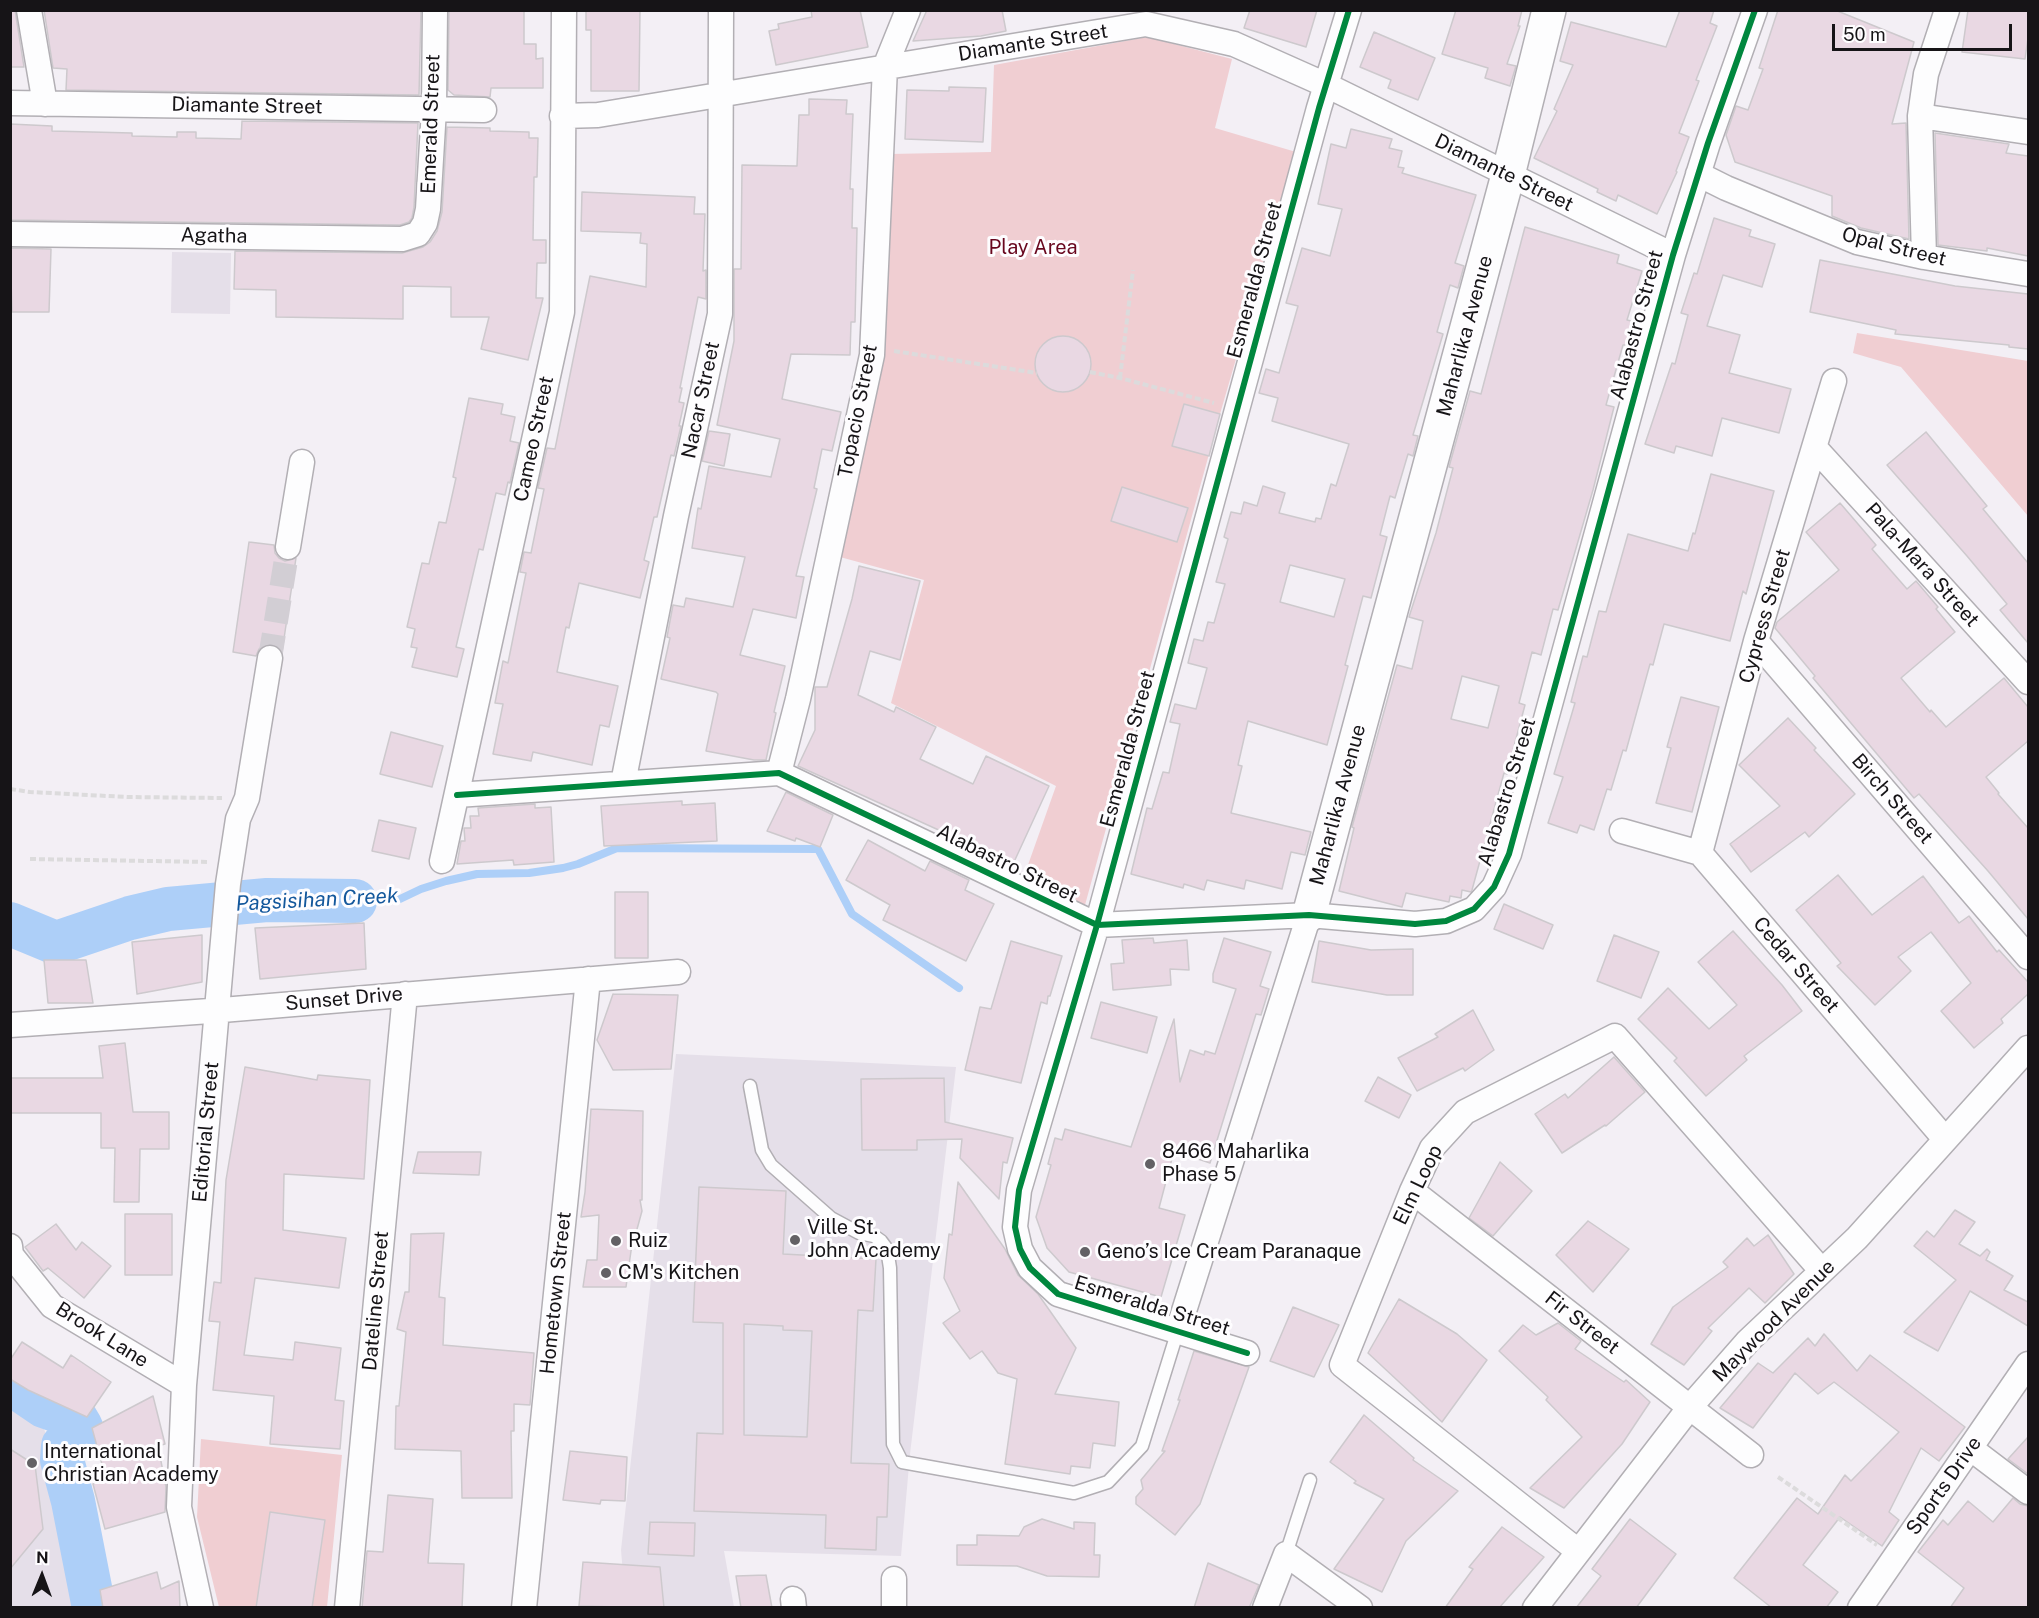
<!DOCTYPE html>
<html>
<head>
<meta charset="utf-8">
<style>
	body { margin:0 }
	#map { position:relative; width:2039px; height:1618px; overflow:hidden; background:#f3eff5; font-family:"Public Sans",sans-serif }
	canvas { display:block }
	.frame { position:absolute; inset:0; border:12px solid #161417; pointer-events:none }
	.north { position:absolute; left:12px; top:1546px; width:60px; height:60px; -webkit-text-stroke:4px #fefdff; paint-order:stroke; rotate:1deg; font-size:16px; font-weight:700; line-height:24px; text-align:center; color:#161417 }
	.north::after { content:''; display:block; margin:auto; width:21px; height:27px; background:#161417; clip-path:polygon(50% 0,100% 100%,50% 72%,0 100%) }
	.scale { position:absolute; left:1832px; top:24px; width:180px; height:27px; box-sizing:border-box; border:3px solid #161417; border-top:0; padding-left:8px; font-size:18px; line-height:21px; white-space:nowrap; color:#161417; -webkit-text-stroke:4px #fefdff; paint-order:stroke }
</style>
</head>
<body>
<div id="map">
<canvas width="2039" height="1618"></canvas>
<div class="frame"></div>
<div class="north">N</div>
<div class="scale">50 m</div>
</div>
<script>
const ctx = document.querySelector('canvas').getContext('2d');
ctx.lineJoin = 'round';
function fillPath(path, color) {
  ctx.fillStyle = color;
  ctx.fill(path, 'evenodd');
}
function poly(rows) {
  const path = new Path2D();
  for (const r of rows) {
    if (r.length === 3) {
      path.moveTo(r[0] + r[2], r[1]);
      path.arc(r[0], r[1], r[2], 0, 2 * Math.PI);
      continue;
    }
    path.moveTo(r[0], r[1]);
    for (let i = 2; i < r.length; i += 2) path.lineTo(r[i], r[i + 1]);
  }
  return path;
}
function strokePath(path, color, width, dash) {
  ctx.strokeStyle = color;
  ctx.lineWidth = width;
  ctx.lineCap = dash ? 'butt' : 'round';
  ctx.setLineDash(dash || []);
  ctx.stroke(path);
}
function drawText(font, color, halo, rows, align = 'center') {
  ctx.font = font + ' "Public Sans",sans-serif';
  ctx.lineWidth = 6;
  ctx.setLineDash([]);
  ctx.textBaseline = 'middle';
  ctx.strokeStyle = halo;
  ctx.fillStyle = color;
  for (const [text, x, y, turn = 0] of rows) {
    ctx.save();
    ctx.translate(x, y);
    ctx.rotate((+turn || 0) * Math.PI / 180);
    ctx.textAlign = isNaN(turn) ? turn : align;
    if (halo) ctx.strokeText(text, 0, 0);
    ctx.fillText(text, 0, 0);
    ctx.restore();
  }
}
fillPath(poly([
	[172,252,231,253,230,314,171,313],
	[676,1054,956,1067,910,1454,901,1556,724,1551,734,1607,626,1608,621,1550],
	[11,1400,41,1418,67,1509,84,1607,11,1608]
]), '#e5dfe9');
fillPath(poly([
	[1147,37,1232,59,1215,128,1296,152,1220,414,1085,905,1023,879,1056,786,891,703,924,580,840,557,890,154,991,152,994,65],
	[1857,333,2028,361,2028,516,1901,367,1853,353],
	[201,1439,342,1455,327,1607,219,1607,197,1517]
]), '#f0ced2');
strokePath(poly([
	[355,901,400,899,421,889,446,881,477,874,529,873,563,868,578,864,617,848,818,849,852,914,959,988]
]), '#adcff8', 8);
strokePath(poly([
	[10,924,56,943,130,918,168,909,267,900,355,901],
	[10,1383,44,1406,75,1417,81,1427,77,1437,63,1446,62,1460,73,1501,94,1608]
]), '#adcff8', 44);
const building = poly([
	[10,10,15,10,24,67,10,67,10,10],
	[44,10,421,10,419,95,66,90,67,69,53,68,44,10],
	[449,10,524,10,524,44,536,44,536,59,543,58,543,88,491,88,490,97,454,95,448,90,449,10],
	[586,10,640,10,639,91,591,91,591,30,586,30,586,10],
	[811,10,860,10,868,47,776,65,769,31,779,29,778,24,812,17,811,10],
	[927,10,1002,10,1006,31,981,36,913,41,927,10],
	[1250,10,1317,10,1306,47,1244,28,1250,10],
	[1456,10,1522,10,1518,26,1520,26,1507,64,1516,66,1510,86,1485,78,1488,68,1442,54,1456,10],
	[1680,10,1714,10,1710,23,1717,26,1696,80,1699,81,1679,133,1689,137,1676,171,1677,172,1657,214,1618,195,1616,201,1597,192,1598,189,1534,158,1557,111,1554,109,1573,65,1560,61,1571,22,1666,47,1680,10],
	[1778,10,1835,10,1914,42,1892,124,1906,123,1909,239,1861,228,1832,216,1832,196,1735,162,1726,135,1736,106,1748,110,1763,69,1759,68,1778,10],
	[1968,10,2028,10,2028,38,2025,59,1962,52,1968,10],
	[1374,32,1435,58,1418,100,1388,88,1391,80,1360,67,1374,32],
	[949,87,986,88,983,142,905,139,907,90,949,91,949,87],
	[809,99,847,100,846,114,853,114,850,189,853,189,852,228,857,228,855,322,851,322,850,355,791,354,782,399,841,412,832,451,822,449,814,488,817,489,796,576,804,577,796,618,753,609,740,655,785,666,774,712,776,713,766,760,754,760,706,751,718,694,716,692,661,679,670,638,667,637,673,605,684,607,686,598,733,607,745,557,692,548,698,508,701,509,709,466,771,477,780,439,717,425,734,341,734,269,741,269,742,165,797,166,799,115,809,115,809,99],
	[242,121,418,123,414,207,412,218,409,222,400,225,10,220,10,124,52,126,52,131,132,133,132,136,177,137,177,132,196,132,196,138,241,139,242,121],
	[447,127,490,128,490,131,529,132,529,138,538,138,537,177,534,177,533,240,546,240,546,263,537,263,536,298,543,298,528,360,481,349,489,317,451,317,451,287,403,286,403,319,276,317,276,290,234,289,235,251,402,253,423,247,430,242,437,231,442,212,447,127],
	[1351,129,1392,139,1389,148,1402,151,1398,167,1404,168,1402,173,1476,195,1455,263,1464,266,1458,288,1450,285,1437,332,1443,334,1413,435,1418,436,1413,456,1408,454,1395,498,1390,496,1380,535,1387,537,1371,598,1363,596,1345,665,1348,666,1327,745,1248,721,1238,765,1242,766,1231,813,1311,832,1305,855,1291,852,1282,889,1246,880,1244,889,1207,880,1204,890,1184,884,1183,888,1131,874,1147,808,1152,809,1163,772,1169,773,1180,724,1170,722,1175,704,1196,709,1207,668,1188,663,1194,639,1203,641,1208,622,1214,623,1225,584,1216,582,1228,539,1224,537,1231,512,1241,514,1244,502,1257,506,1263,486,1285,493,1279,513,1315,522,1316,518,1321,519,1331,484,1336,486,1349,444,1272,421,1278,398,1259,393,1266,369,1279,373,1298,306,1286,303,1302,248,1330,256,1342,209,1318,204,1331,144,1346,148,1351,129],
	[1290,565,1345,579,1334,617,1280,602,1290,565],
	[1935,133,2009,144,2006,153,2028,156,2028,256,1987,248,1987,251,1938,245,1935,133],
	[582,192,695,197,694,214,705,214,703,271,706,270,706,299,698,297,680,388,682,388,679,402,684,403,679,426,681,426,674,456,671,455,657,517,654,517,644,560,649,562,640,598,579,583,569,628,566,627,557,672,618,686,609,727,600,725,592,765,533,752,531,761,493,754,503,704,495,703,503,661,508,663,526,573,520,572,524,552,531,553,544,489,538,488,547,448,555,449,590,276,646,287,647,244,640,243,641,233,581,231,582,192],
	[1714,218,1751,230,1749,236,1775,244,1762,287,1723,275,1707,326,1740,335,1729,373,1791,389,1779,433,1722,418,1712,456,1676,446,1674,453,1645,444,1672,363,1675,364,1688,315,1681,313,1694,273,1697,274,1714,218],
	[1525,227,1619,255,1617,263,1642,271,1627,320,1640,323,1633,345,1623,345,1606,405,1614,407,1593,490,1558,610,1553,609,1541,655,1532,652,1519,703,1525,705,1512,754,1507,774,1504,773,1472,890,1471,892,1462,890,1461,898,1450,896,1449,902,1406,893,1402,907,1339,891,1354,828,1352,827,1397,665,1412,669,1423,621,1409,617,1436,533,1453,468,1449,467,1470,391,1481,394,1525,227],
	[1462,676,1499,686,1488,728,1451,719,1462,676],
	[10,248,51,249,49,312,12,312,10,248],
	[1820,260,1955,286,2028,294,2028,349,2009,347,2009,345,1895,334,1896,330,1810,312,1820,260],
	[1063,364,28],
	[469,398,503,404,501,414,515,417,510,441,519,443,510,483,508,482,505,495,496,493,483,550,479,549,456,647,464,649,457,677,412,667,417,648,411,647,415,629,407,627,422,563,429,564,439,522,446,523,456,478,453,477,469,398],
	[1184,404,1220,414,1209,456,1172,446,1184,404],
	[709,431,730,434,724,466,702,461,709,431],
	[1926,432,1987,506,1983,509,2028,563,2028,643,2000,610,2007,604,1967,556,1887,465,1926,432],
	[1711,474,1774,491,1746,594,1743,591,1730,641,1664,624,1653,665,1650,664,1626,751,1623,750,1611,790,1607,789,1594,830,1580,825,1577,833,1548,823,1563,777,1554,774,1575,703,1571,702,1583,656,1587,657,1599,611,1606,612,1628,534,1688,551,1693,533,1695,534,1711,474],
	[1122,487,1188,508,1177,542,1111,521,1122,487],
	[1840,503,1876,545,1872,549,1907,589,1916,581,1938,607,1936,609,1955,632,1901,678,1930,712,1931,710,1946,727,2004,678,2028,707,2028,741,1986,777,1999,793,1998,794,2028,828,2028,919,1988,871,1919,794,1914,798,1813,678,1815,676,1775,628,1777,622,1839,570,1806,532,1840,503],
	[249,542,274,545,275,553,279,558,285,561,296,558,282,652,279,647,272,644,264,645,259,649,256,656,233,652,249,542],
	[859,566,920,581,900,660,870,651,858,695,894,712,896,707,936,727,920,759,973,784,986,756,1049,786,1014,862,984,849,982,854,942,835,943,832,798,766,815,730,815,687,827,687,852,599,859,566],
	[1681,697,1719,707,1692,812,1656,803,1671,748,1667,747,1681,697],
	[1788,718,1816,748,1814,750,1855,794,1809,837,1805,832,1751,872,1730,844,1780,806,1739,765,1788,718],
	[391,732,443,746,432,787,380,774,391,732],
	[786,792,833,815,820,847,796,838,795,841,767,831,786,792],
	[682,801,682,805,715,803,717,841,604,846,601,806,682,801],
	[535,804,535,808,551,807,554,862,514,865,513,860,457,864,461,841,465,841,464,828,471,828,470,816,479,816,478,808,535,804],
	[379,820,416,828,409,859,372,851,379,820],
	[868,840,925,871,930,861,969,880,965,890,994,904,966,961,883,920,890,905,846,880,868,840],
	[1838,875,1872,915,1923,876,1959,923,1969,916,1997,952,1999,950,2028,982,2028,994,2001,1019,2003,1023,1974,1048,1941,1011,1971,983,1931,932,1898,957,1911,971,1875,1005,1837,966,1841,963,1796,910,1838,875],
	[615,892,648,892,648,958,615,958,615,892],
	[1504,904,1553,925,1543,949,1494,929,1504,904],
	[364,923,366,969,260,979,255,928,364,923],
	[1733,931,1782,985,1802,1011,1744,1056,1747,1060,1706,1096,1674,1061,1677,1058,1638,1019,1668,988,1709,1029,1737,1005,1698,962,1733,931],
	[202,935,202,982,137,994,132,942,202,935],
	[1614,935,1659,952,1641,998,1597,981,1614,935],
	[1153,938,1154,943,1187,940,1189,970,1170,969,1171,985,1113,990,1111,964,1124,963,1122,940,1153,938],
	[1224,938,1271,952,1260,986,1269,989,1261,1015,1256,1014,1210,1163,1174,1151,1159,1208,1185,1215,1161,1297,1069,1272,1047,1248,1036,1217,1051,1165,1048,1164,1055,1138,1062,1140,1065,1129,1131,1147,1174,1019,1180,1082,1190,1050,1204,1055,1205,1051,1215,1054,1236,989,1213,982,1213,974,1224,938],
	[1011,941,1062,956,1050,996,1048,996,1047,1004,1041,1002,1021,1083,965,1070,980,1007,991,1009,1011,941],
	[1319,941,1371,950,1413,949,1413,995,1387,995,1312,982,1319,941],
	[44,960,86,960,93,1003,48,1003,44,960],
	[613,994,678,995,671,1069,613,1070,597,1040,613,994],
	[1101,1002,1157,1017,1147,1053,1091,1038,1101,1002],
	[1473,1010,1494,1050,1465,1071,1463,1068,1417,1091,1398,1058,1438,1037,1435,1034,1473,1010],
	[125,1043,133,1112,169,1112,169,1149,140,1149,139,1202,114,1202,115,1148,101,1148,101,1113,10,1113,10,1078,103,1078,99,1046,125,1043],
	[1614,1057,1645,1092,1606,1126,1605,1125,1562,1153,1535,1114,1565,1094,1568,1098,1614,1057],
	[245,1067,317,1080,318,1075,370,1080,364,1179,284,1174,283,1230,346,1238,339,1288,255,1278,244,1355,293,1360,295,1342,341,1348,335,1400,344,1401,340,1449,270,1444,274,1396,213,1390,220,1322,209,1321,214,1282,221,1283,226,1180,245,1067],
	[1378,1077,1411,1095,1399,1118,1365,1101,1378,1077],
	[944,1078,945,1122,1013,1138,1007,1163,1003,1162,999,1199,960,1158,962,1139,917,1140,917,1150,862,1150,861,1079,944,1078],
	[591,1109,643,1111,642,1200,640,1200,642,1211,631,1251,626,1287,583,1287,587,1260,597,1260,599,1215,581,1217,585,1192,591,1109],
	[418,1152,481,1152,479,1175,413,1173,418,1152],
	[1500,1162,1532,1191,1493,1236,1469,1218,1500,1162],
	[958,1182,1005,1249,1018,1275,1038,1294,1076,1348,1055,1394,1119,1402,1115,1446,1093,1443,1090,1468,1071,1466,1070,1474,1005,1464,1017,1379,998,1373,982,1351,970,1359,943,1323,960,1311,944,1278,949,1234,952,1235,958,1182],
	[699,1187,786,1191,783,1254,876,1259,873,1311,858,1310,851,1463,889,1464,887,1517,877,1517,876,1550,825,1548,826,1515,694,1511,697,1433,723,1434,723,1323,693,1322,699,1187],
	[744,1324,783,1326,783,1330,812,1331,807,1437,744,1435,744,1324],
	[1955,1210,1975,1222,1959,1244,1980,1256,1987,1249,1990,1252,1986,1260,2013,1276,2004,1290,2028,1302,2028,1326,1970,1291,1938,1351,1904,1332,1956,1280,1914,1246,1927,1231,1934,1237,1955,1210],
	[125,1214,172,1214,172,1275,125,1275,125,1214],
	[1588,1221,1629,1249,1593,1292,1556,1255,1588,1221],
	[56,1224,76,1250,82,1242,111,1266,84,1298,48,1268,43,1271,25,1247,56,1224],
	[444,1233,439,1297,445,1298,443,1345,534,1353,530,1405,514,1404,514,1431,511,1431,512,1498,462,1498,461,1451,395,1449,396,1406,399,1406,406,1332,397,1329,405,1292,409,1292,411,1234,444,1233],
	[1768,1235,1794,1274,1765,1303,1749,1288,1708,1328,1712,1331,1684,1365,1651,1344,1673,1307,1728,1267,1723,1262,1747,1238,1754,1246,1768,1235],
	[1399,1299,1457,1334,1487,1360,1442,1422,1368,1353,1399,1299],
	[1293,1307,1339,1325,1314,1377,1270,1361,1293,1307],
	[1558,1323,1581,1341,1575,1349,1624,1382,1626,1380,1650,1402,1622,1444,1564,1508,1530,1488,1582,1437,1546,1400,1548,1397,1499,1351,1523,1325,1536,1335,1558,1323],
	[1824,1334,1857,1371,1870,1355,1965,1427,1939,1461,1921,1448,1889,1512,1899,1520,1882,1546,1840,1517,1803,1565,1838,1592,1826,1608,1772,1608,1734,1578,1797,1498,1818,1514,1845,1475,1851,1481,1899,1432,1834,1382,1818,1394,1795,1373,1753,1428,1720,1408,1758,1363,1773,1373,1808,1338,1815,1346,1824,1334],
	[22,1342,63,1368,71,1355,111,1382,87,1417,28,1390,10,1379,10,1360,22,1342],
	[1194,1351,1249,1367,1200,1504,1175,1535,1136,1504,1136,1497,1143,1489,1141,1480,1165,1451,1162,1451,1180,1400,1178,1400,1194,1351],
	[153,1396,165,1444,158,1446,166,1487,165,1512,105,1529,93,1484,106,1479,92,1428,153,1396],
	[1364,1415,1414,1458,1413,1460,1458,1491,1406,1541,1382,1592,1334,1569,1384,1499,1354,1483,1356,1481,1330,1462,1364,1415],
	[2028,1437,2028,1474,2008,1459,2028,1437],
	[10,1449,35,1465,43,1529,10,1569,10,1449],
	[570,1451,627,1457,625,1501,601,1500,600,1504,563,1500,570,1451],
	[388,1495,433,1499,428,1563,464,1564,462,1608,362,1608,367,1551,383,1552,388,1495],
	[2013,1498,2020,1504,2028,1506,2028,1608,1950,1608,1964,1588,1918,1552,1943,1520,1948,1525,1968,1501,1993,1522,2013,1498],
	[270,1512,325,1520,312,1608,256,1608,270,1512],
	[1042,1519,1074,1529,1074,1522,1095,1523,1094,1555,1100,1555,1099,1577,1047,1576,1017,1566,957,1565,957,1545,977,1545,977,1535,1019,1536,1024,1527,1042,1519],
	[1630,1519,1676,1554,1636,1608,1576,1608,1601,1576,1592,1569,1630,1519],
	[650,1522,695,1523,694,1556,648,1554,650,1522],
	[1502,1527,1544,1557,1499,1608,1445,1608,1473,1569,1469,1567,1502,1527],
	[583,1562,660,1567,664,1608,579,1606,583,1562],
	[1208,1563,1259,1585,1249,1608,1194,1608,1208,1563],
	[157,1572,161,1589,179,1581,180,1608,103,1608,100,1590,157,1572],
	[766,1575,772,1608,741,1608,736,1576,766,1575]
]);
fillPath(building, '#e9d8e3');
strokePath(building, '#cdc9cd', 1.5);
strokePath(poly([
	[270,658,288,547]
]), '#d2ced4', 24, [24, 12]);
const lane = poly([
	[750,1086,762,1150,771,1165,831,1218,859,1233,874,1236,881,1241,887,1249,890,1268,893,1444,902,1462,1074,1493,1108,1482,1142,1446,1178,1330],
	[1286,1554,1310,1480]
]);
const street = poly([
	[29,10,45,104],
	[10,103,484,110],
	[562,116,598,115,1146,24,1234,44,1326,85,1673,255],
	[1920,116,2028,132],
	[1698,174,1726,188,1857,242,1924,257,2028,274],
	[10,234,402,239,418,234,425,223,428,209,434,109,435,10],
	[1924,257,1920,116,1926,74,1947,10],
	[1815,448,2028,682],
	[288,547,302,462],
	[1756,641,2028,957],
	[779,773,798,699,872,355,885,67,908,10],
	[623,783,676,516,720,314,721,10],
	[457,795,779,773,1097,925,1309,915,1415,924,1446,921,1474,909,1494,887,1509,854,1673,255,1708,143,1755,10],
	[1622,831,1700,853,1945,1139],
	[1700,853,1756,641,1834,381],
	[442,861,562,312,564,10],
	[10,1025,210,1011,678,972],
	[1412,1191,1751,1455],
	[10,1246,11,1255,52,1306,184,1385],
	[1178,1330,1309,915],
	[1247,1353,1058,1294,1030,1268,1020,1249,1015,1227,1019,1190,1097,925,1319,108,1349,10],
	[1970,1448,2028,1492],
	[1578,1551,1342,1365,1412,1191,1432,1148,1465,1112,1615,1036,1822,1271],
	[894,1579,894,1608],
	[793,1599,794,1608],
	[201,1608,179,1507,184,1385,228,884,238,819,247,798,270,658],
	[347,1608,405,994],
	[524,1608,588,979],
	[1265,1608,1286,1554,1360,1608],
	[1535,1608,1690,1407,1748,1341,1857,1238,2028,1048],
	[1860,1608,2028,1364]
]);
const secondary = poly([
	[1309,915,1508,175,1549,10]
]);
strokePath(lane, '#b2afb4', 15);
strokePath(street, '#b2afb4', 27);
strokePath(secondary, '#b2afb4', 36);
strokePath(poly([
	[894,351,1037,373],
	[1090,372,1120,378,1214,403],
	[1120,378,1133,270],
	[10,789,30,792,127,797,222,798],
	[30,859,209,862],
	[1778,1477,1877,1545]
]), '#dcdbdc', 4, [6, 3]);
strokePath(lane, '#fdfdfe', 12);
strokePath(street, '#fdfdfe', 24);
strokePath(secondary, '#fdfdfe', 33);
strokePath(poly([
	[457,795,779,773,1097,925,1309,915,1415,924,1446,921,1474,909,1494,887,1509,854,1673,255,1708,143,1755,10],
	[1247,1353,1058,1294,1030,1268,1020,1249,1015,1227,1019,1190,1097,925,1319,108,1349,10]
]), '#00873e', 6);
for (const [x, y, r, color] of [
	[1150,1164,6,"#636165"],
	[795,1240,6,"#636165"],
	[616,1241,6,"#636165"],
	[1085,1252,6,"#636165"],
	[606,1273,6,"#636165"],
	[32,1463,6,"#636165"]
]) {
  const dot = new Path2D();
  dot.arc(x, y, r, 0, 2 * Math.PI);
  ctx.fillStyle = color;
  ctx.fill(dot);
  strokePath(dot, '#fefdff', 2);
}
drawText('20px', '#161417', '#fefdff', [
	["Diamante Street",1033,43,-9],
	["Diamante Street",247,106,1],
	["Emerald Street",431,124,-88],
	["Diamante Street",1504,173,26],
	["Agatha",214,236,1],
	["Opal Street",1894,247,14],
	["Esmeralda Street",1255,280,-75],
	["Alabastro Street",1637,325,-75],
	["Maharlika Avenue",1465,336,-75],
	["Nacar Street",701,400,-78],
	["Topacio Street",858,411,-79],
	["Cameo Street",534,439,-78],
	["Pala-Mara Street",1922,565,48],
	["Cypress Street",1765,616,-74],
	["Esmeralda Street",1128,749,-75],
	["Alabastro Street",1507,792,-73],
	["Birch Street",1892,799,49],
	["Maharlika Avenue",1338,805,-75],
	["Alabastro Street",1007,864,26],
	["Cedar Street",1796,965,49],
	["Sunset Drive",344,999,-5],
	["Editorial Street",206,1132,-85],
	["Elm Loop",1418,1185,-64],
	["Hometown Street",556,1293,-84],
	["Dateline Street",376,1301,-85],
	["Esmeralda Street",1152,1306,17],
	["Maywood Avenue",1774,1321,-45],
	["Fir Street",1582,1323,38],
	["Brook Lane",102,1335,32],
	["Sports Drive",1944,1486,-55]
]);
drawText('20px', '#68071e', '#fefdff', [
	["Play Area",1033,248]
]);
drawText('20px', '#161417', '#fefdff', [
	["8466 Maharlika",1162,1152],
	["Phase 5",1162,1175],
	["Ville St.",807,1228],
	["John Academy",807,1251],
	["Ruiz",628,1241],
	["Geno’s Ice Cream Paranaque",1097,1252],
	["CM's Kitchen",618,1273],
	["International",44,1452],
	["Christian Academy",44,1475]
], 'left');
drawText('italic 21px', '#14589c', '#fefdff', [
	["Pagsisihan Creek",317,900,-3]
]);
</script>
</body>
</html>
